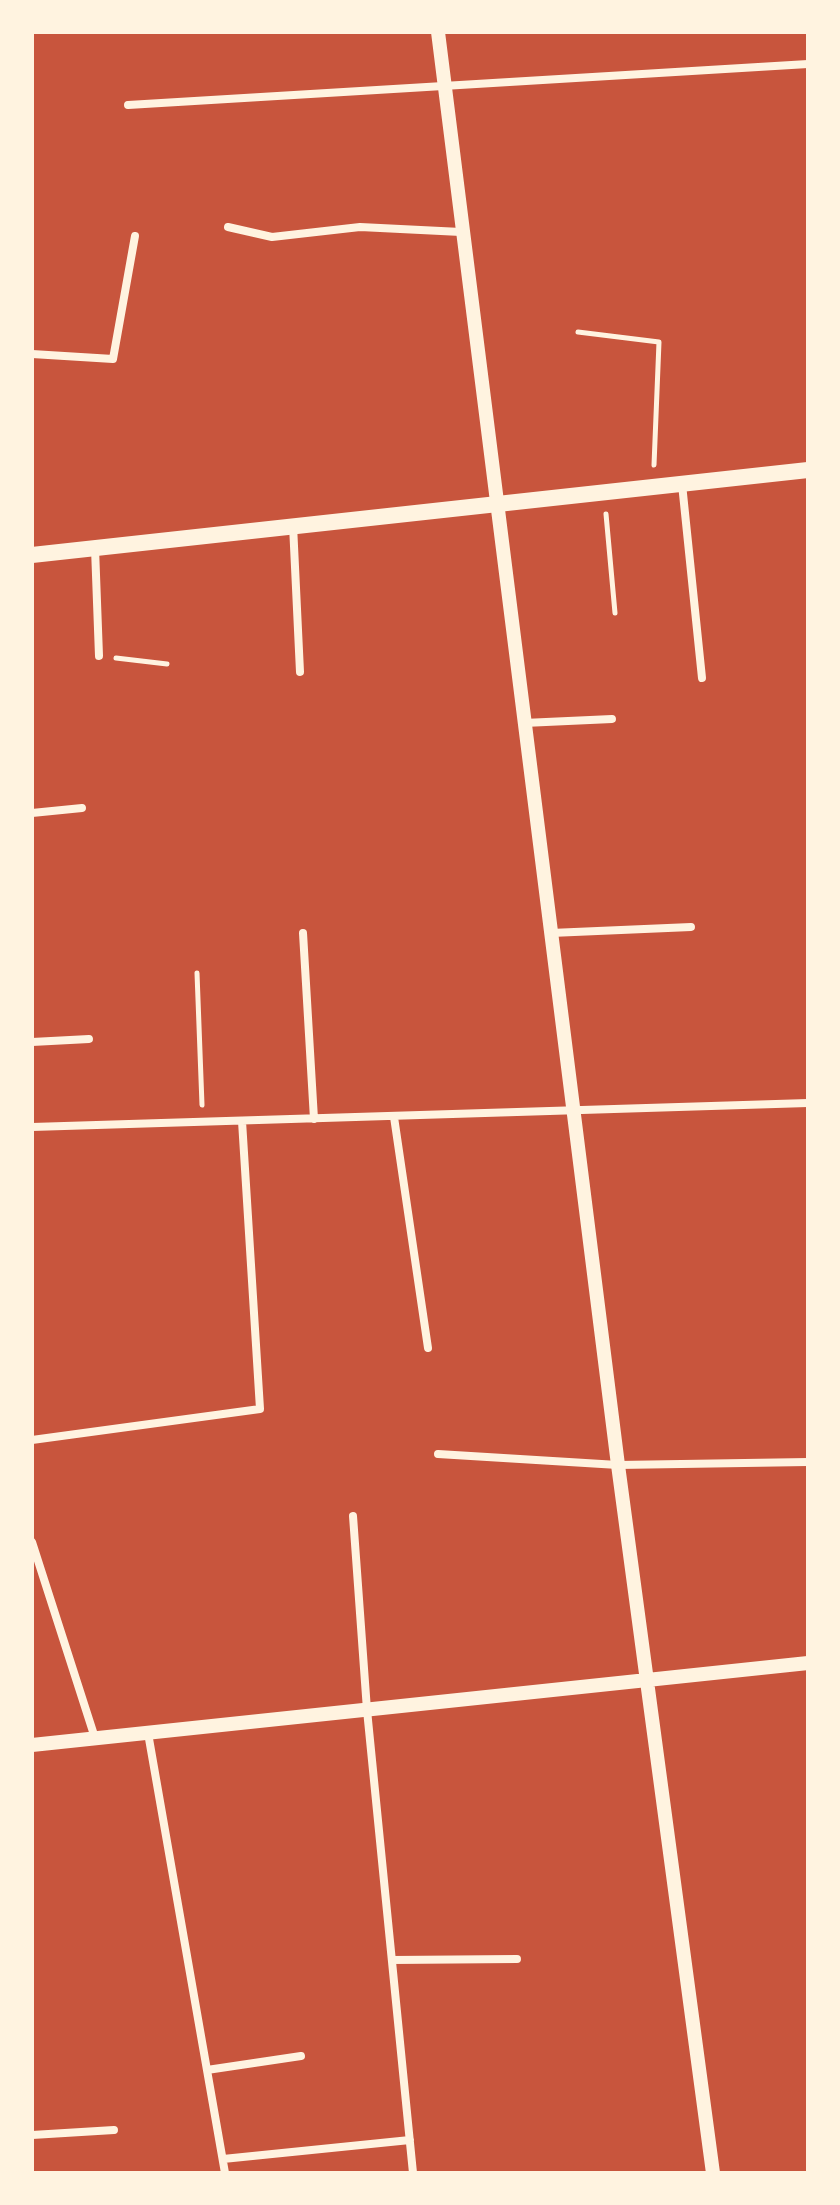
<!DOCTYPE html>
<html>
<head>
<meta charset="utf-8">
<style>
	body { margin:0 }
	#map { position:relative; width:840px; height:2205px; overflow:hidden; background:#c8553d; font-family:Barlow,sans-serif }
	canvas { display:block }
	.frame { position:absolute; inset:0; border:34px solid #fff3e0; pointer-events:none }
</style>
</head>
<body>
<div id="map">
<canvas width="840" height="2205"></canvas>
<div class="frame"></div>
</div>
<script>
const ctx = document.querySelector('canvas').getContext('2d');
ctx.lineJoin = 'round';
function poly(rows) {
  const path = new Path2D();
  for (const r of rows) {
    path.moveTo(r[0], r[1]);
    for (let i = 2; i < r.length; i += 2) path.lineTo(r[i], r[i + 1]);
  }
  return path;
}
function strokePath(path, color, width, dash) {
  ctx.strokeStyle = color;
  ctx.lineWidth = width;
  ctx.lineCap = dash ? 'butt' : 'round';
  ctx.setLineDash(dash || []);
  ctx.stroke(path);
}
strokePath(poly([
	[578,332,659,342,654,465],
	[606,514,615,613],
	[116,658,167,664],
	[197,973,202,1105]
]), '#fff3e0', 5);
strokePath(poly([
	[128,105,808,64],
	[228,227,272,237,360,227,461,232],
	[32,354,113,359,135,236],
	[682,484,702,678],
	[293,525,300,672],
	[95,548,99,656],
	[524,723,612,719],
	[32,813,82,808],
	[303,933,314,1119],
	[551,933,691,927],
	[32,1042,89,1039],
	[394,1117,428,1348],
	[32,1127,808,1103],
	[32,1440,260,1409,242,1121],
	[438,1454,618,1465,808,1462],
	[353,1516,367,1710,413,2173],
	[32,1542,95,1738],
	[148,1733,225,2173],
	[392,1960,517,1959],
	[207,2070,301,2056],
	[32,2135,114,2130],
	[223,2159,410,2140]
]), '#fff3e0', 8);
strokePath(poly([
	[438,32,618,1465,713,2173],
	[32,1745,808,1663]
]), '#fff3e0', 14);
strokePath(poly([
	[32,555,808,470]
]), '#fff3e0', 16);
</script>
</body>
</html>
